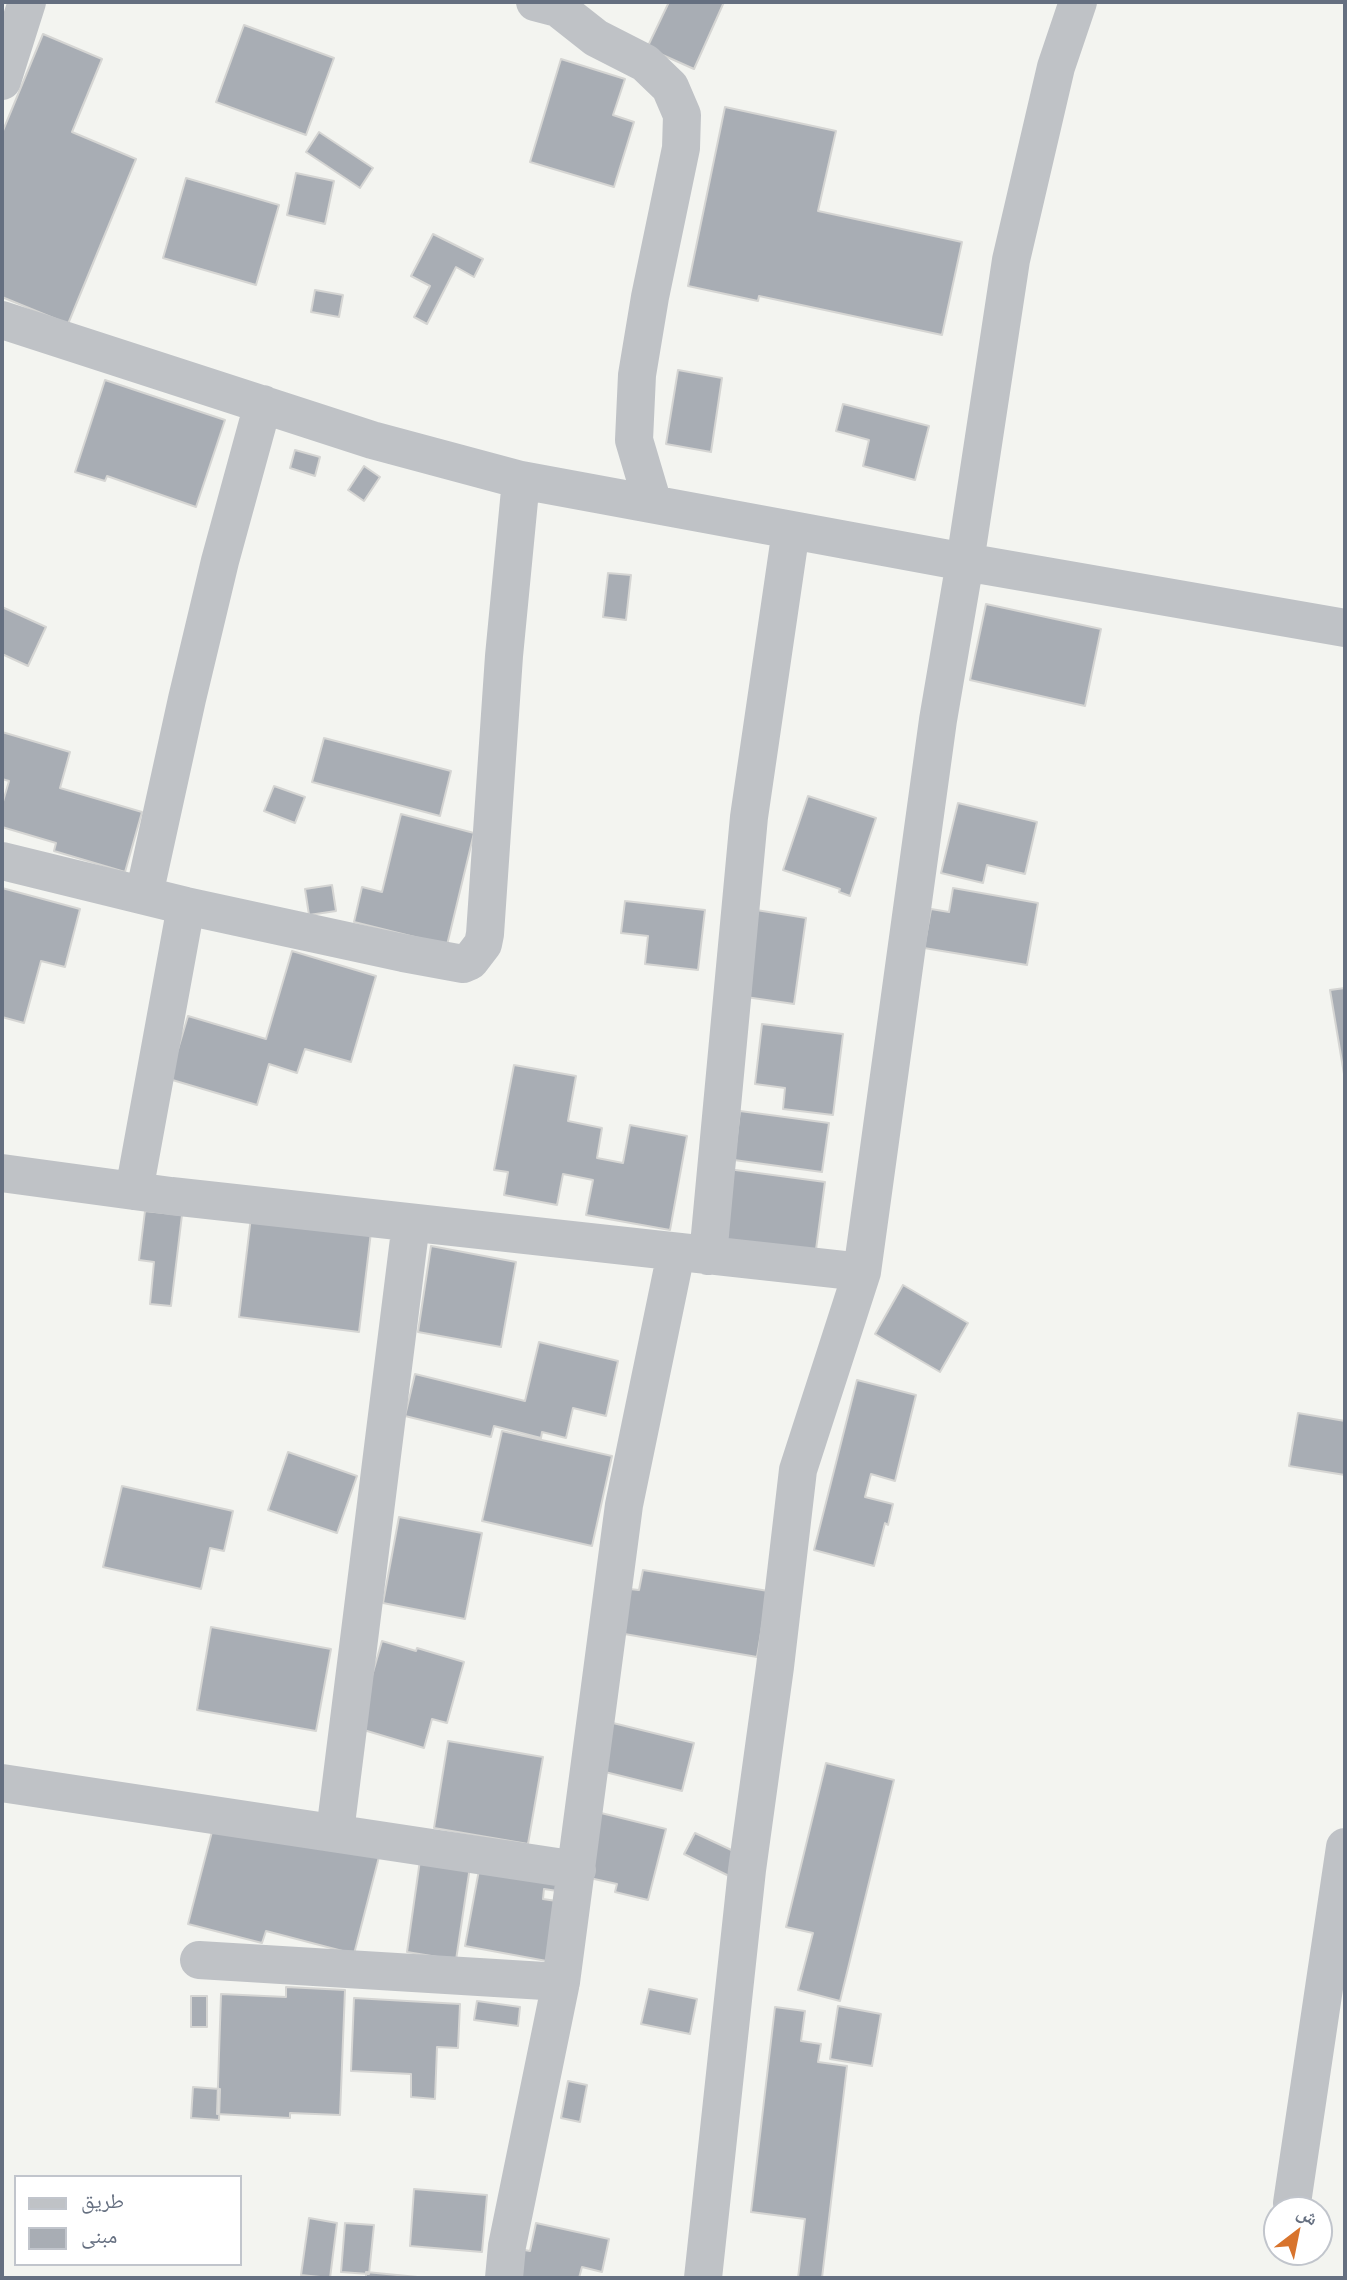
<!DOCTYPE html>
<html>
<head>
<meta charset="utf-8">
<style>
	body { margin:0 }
	#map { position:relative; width:1347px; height:2280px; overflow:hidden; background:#f3f4f0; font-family:Raleway,"Noto Naskh Arabic",sans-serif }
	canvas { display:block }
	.frame { position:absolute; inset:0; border:4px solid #656f80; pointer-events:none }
	.legend { position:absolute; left:14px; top:2175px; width:228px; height:91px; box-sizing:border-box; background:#fff; border:2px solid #c1c5cc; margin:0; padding:9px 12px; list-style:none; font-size:21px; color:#656f80 }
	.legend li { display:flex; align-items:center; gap:14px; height:35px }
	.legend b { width:35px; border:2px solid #c1c5cc }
	.north { position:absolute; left:1263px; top:2196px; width:70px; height:70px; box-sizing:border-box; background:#fff; border:2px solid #c1c5cc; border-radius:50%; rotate:32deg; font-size:19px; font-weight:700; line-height:28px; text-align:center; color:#656f80 }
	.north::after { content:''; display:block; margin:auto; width:24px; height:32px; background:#d8742d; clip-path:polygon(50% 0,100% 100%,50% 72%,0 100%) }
</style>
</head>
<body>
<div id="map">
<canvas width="1347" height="2280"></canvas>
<div class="frame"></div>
<ul class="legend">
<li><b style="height:9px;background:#bfc2c6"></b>طريق</li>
<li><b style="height:19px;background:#a8adb4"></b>مبنى</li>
</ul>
<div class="north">ش</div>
</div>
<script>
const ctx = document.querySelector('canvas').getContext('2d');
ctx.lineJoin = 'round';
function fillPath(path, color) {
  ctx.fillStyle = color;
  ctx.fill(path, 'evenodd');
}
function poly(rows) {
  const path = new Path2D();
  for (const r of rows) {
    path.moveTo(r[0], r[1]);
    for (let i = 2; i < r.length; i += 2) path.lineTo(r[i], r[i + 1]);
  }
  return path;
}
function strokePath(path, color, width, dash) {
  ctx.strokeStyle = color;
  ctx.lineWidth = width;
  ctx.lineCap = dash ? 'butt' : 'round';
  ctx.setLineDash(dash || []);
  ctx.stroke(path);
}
const building = poly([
	[669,2,724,2,694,69,647,48,669,2],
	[244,25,334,58,306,135,216,102,244,25],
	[43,34,102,59,72,132,136,159,68,324,2,297,2,133,43,34],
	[561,59,625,79,613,115,634,122,614,187,530,162,561,59],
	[725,107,836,131,818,211,962,242,942,335,759,296,758,301,688,286,725,107],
	[319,132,373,168,360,188,306,152,319,132],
	[296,173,334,181,325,224,287,215,296,173],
	[186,178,279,205,256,285,163,258,186,178],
	[433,234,483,259,474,277,456,267,427,324,414,317,430,286,411,276,433,234],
	[315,290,343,295,339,317,311,312,315,290],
	[678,370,722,378,711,452,666,444,678,370],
	[105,380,225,420,196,507,107,476,105,481,75,472,105,380],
	[843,404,929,426,915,480,863,466,869,440,836,431,843,404],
	[295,450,320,457,315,476,290,468,295,450],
	[364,466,380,477,364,501,348,490,364,466],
	[608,573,631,575,626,620,603,617,608,573],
	[986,604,1101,629,1085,706,970,680,986,604],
	[2,607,46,627,28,666,2,654,2,607],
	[2,732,70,752,60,788,142,812,125,872,54,851,56,843,2,827,2,805,9,781,2,779,2,732],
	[324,738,451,771,440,816,312,782,324,738],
	[274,786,305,797,295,823,264,811,274,786],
	[808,796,876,818,850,896,839,892,840,889,783,870,808,796],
	[958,803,1037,822,1025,874,987,865,983,883,941,873,958,803],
	[401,814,474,833,447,945,354,922,362,887,382,892,401,814],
	[332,885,336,911,309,915,305,889,332,885],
	[2,888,80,909,65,967,41,961,24,1023,2,1017,2,888],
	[953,888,1038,903,1027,965,924,948,931,909,949,912,953,888],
	[625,901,705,910,698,970,645,964,648,936,621,933,625,901],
	[750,909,806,918,794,1004,739,996,750,909],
	[292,951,376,976,351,1062,305,1049,297,1073,269,1064,257,1105,169,1079,188,1016,266,1039,292,951],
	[1345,988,1345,1080,1330,990,1345,988],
	[762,1024,843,1034,833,1115,783,1109,785,1088,755,1084,762,1024],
	[514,1065,576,1076,568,1121,602,1128,597,1158,623,1163,630,1125,687,1136,670,1230,586,1215,593,1180,563,1174,557,1205,504,1195,508,1172,494,1170,514,1065],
	[740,1111,829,1123,822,1172,734,1160,740,1111],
	[728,1169,825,1182,815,1257,719,1244,728,1169],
	[145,1211,182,1215,171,1306,150,1304,154,1262,139,1260,145,1211],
	[251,1217,371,1232,359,1332,239,1317,251,1217],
	[431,1246,516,1262,501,1347,418,1332,431,1246],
	[903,1285,968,1323,940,1372,875,1334,903,1285],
	[539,1342,618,1361,606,1416,573,1408,566,1438,542,1432,541,1438,494,1426,491,1437,405,1416,415,1374,525,1401,539,1342],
	[857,1380,916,1395,895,1481,871,1474,865,1497,893,1504,888,1525,885,1523,874,1566,814,1550,857,1380],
	[1298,1413,1345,1421,1345,1475,1289,1466,1298,1413],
	[502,1431,612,1456,592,1546,482,1521,502,1431],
	[288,1452,357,1476,337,1533,268,1510,288,1452],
	[122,1486,233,1511,224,1551,210,1548,201,1589,103,1567,122,1486],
	[399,1517,482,1533,465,1619,383,1603,399,1517],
	[643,1570,768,1591,757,1657,613,1632,620,1588,639,1590,643,1570],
	[211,1627,331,1649,316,1731,197,1710,211,1627],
	[382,1641,416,1651,417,1648,464,1662,447,1723,432,1719,424,1748,357,1728,382,1641],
	[613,1723,694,1743,682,1791,601,1771,613,1723],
	[448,1741,543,1757,528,1844,434,1828,448,1741],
	[826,1763,894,1780,840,2001,798,1990,813,1933,786,1927,826,1763],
	[601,1813,666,1829,648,1900,615,1892,617,1884,585,1877,601,1813],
	[214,1824,380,1853,354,1954,266,1931,262,1943,188,1924,214,1824],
	[695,1833,740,1854,729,1876,684,1854,695,1833],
	[421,1853,471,1860,456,1960,407,1952,421,1853],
	[481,1859,566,1874,564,1892,544,1889,543,1899,563,1902,552,1962,465,1946,481,1859],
	[286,1987,345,1990,340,2115,290,2113,290,2118,217,2114,221,1994,286,1997,286,1987],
	[649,1989,697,1999,690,2034,641,2024,649,1989],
	[191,1996,207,1996,207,2027,191,2027,191,1996],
	[354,1998,460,2004,458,2048,437,2047,435,2099,411,2097,411,2074,351,2071,354,1998],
	[477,2001,520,2007,518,2026,474,2020,477,2001],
	[838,2006,881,2014,872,2066,830,2059,838,2006],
	[775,2007,805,2011,801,2041,821,2044,818,2062,847,2066,822,2278,798,2278,805,2219,751,2212,775,2007],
	[568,2081,587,2085,580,2122,561,2118,568,2081],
	[193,2087,220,2089,219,2120,191,2118,193,2087],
	[414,2189,487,2195,482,2252,410,2246,414,2189],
	[309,2218,337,2223,330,2278,301,2275,309,2218],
	[345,2223,374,2225,369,2274,341,2272,345,2223],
	[536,2223,609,2239,602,2272,582,2267,579,2278,512,2278,519,2249,530,2251,536,2223],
	[366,2272,428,2278,366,2278,366,2272]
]);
fillPath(building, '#a8adb4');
strokePath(building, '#d5d5d3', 2);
strokePath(poly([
	[535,2,558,8,596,38,645,63,670,87,682,115,681,148,650,297,637,375,634,440,653,504],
	[2,81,27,2],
	[2,320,372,440,521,480,965,562,1345,628],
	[2,861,186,906,403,953,463,964,470,961,483,944,485,934,504,656,521,480],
	[144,895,187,699,220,561,263,404],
	[2,1173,171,1196,862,1272],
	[134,1191,186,906],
	[708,1256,749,817,791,530],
	[2,1783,577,1870],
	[335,1832,411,1223],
	[199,1960,561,1982],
	[1292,2203,1345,1847],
	[504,2278,507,2246,561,1982,624,1505,676,1253],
	[703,2278,747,1870,775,1667,798,1470,862,1272,938,720,965,562,1011,260,1056,67,1078,2]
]), '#bfc2c6', 38);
</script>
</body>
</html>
